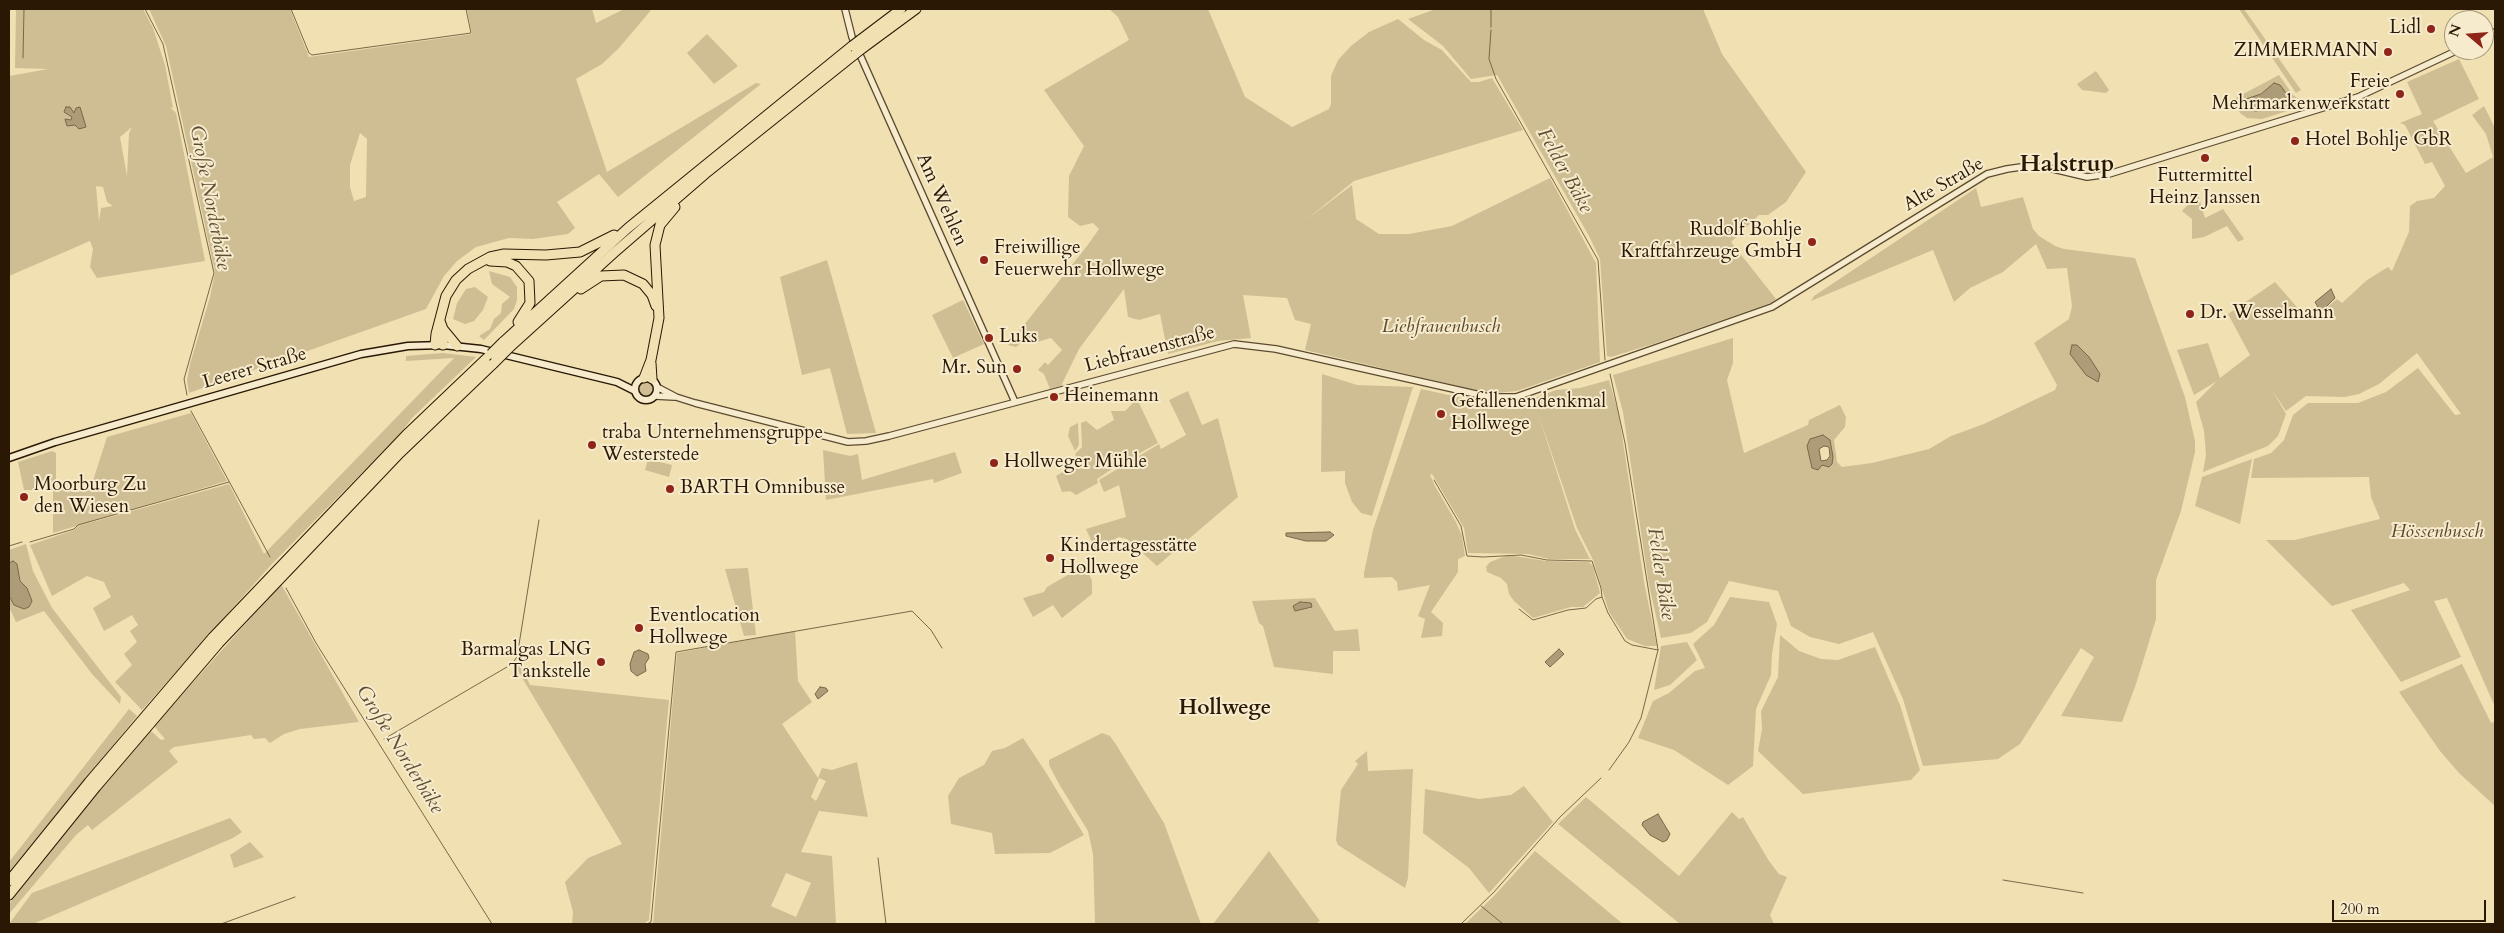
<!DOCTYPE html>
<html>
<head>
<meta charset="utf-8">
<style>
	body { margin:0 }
	#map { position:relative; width:2504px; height:933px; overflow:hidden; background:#f1e0b2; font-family:Cardo,serif }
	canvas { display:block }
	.frame { position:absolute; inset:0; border:10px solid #2a1804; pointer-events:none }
	.north { position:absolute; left:2444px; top:10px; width:50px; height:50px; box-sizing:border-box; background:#f6ebcd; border:1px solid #a4977d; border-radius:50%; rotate:288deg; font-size:14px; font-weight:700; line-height:20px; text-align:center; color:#2a1804 }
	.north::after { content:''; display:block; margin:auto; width:18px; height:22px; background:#8f2418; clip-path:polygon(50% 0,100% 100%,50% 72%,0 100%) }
	.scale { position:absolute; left:2332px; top:900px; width:154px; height:22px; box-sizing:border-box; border:2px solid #2a1804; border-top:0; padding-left:6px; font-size:15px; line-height:18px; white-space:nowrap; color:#2a1804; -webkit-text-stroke:4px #f6ebcd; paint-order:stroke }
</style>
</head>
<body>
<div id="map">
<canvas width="2504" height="933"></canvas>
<div class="frame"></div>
<div class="north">N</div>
<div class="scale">200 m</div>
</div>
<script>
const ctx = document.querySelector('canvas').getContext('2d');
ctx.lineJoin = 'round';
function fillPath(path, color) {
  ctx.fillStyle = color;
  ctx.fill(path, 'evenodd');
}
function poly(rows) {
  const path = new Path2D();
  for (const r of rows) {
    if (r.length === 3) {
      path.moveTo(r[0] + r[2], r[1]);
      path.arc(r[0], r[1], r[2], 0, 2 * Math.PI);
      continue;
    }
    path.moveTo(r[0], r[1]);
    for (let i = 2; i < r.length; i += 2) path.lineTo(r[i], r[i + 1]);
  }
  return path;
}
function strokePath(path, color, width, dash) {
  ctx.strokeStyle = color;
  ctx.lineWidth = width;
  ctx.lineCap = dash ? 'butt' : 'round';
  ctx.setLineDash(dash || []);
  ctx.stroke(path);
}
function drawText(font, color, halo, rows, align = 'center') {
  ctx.font = font + ' Cardo,serif';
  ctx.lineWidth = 4;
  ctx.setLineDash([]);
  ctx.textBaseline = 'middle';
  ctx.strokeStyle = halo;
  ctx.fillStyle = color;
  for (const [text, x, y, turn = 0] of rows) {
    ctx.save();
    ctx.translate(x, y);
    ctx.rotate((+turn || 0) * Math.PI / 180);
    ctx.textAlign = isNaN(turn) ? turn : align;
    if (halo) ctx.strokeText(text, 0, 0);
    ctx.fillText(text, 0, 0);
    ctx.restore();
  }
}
fillPath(poly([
	[16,9,143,9,153,28,165,65,173,108,170,107,176,113,205,261,97,278,90,267,93,249,90,241,9,276,9,76,48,69,15,68],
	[132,127,129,133,127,176,120,137],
	[96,186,103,187,107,202,113,206,101,208,99,221],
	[149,9,290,9,309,57,472,34,467,9,592,9,596,23,624,9,652,9,619,48,602,64,576,79,607,172,756,83,761,84,618,197,599,174,557,202,575,228,568,234,533,239,509,238,476,247,457,261,444,276,426,309,189,393,187,380,190,364,210,297,215,272,166,46],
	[360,133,367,139,366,197,354,201,350,187,350,165],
	[1109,9,1208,9,1245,97,1292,127,1329,109,1331,104,1331,76,1338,60,1351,46,1369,32,1398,19,1424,40,1442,50,1471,82,1479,82,1492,78,1523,130,1354,181,1306,220,1352,185,1356,219,1379,234,1409,234,1452,226,1550,178,1596,263,1600,362,1517,391,1496,393,1475,390,1305,350,1311,324,1295,320,1287,298,1243,295,1251,338,1218,341,1168,354,1160,314,1139,320,1128,317,1124,289,1079,349,1061,386,1050,389,1044,374,1038,370,1045,362,1048,365,1062,350,1051,338,1034,343,1022,342,1016,347,1008,345,1087,246,1099,229,1093,223,1080,226,1068,217,1069,176,1084,146,1044,90,1129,40,1118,17],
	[1436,9,1703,9,1722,54,1806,172,1786,202,1768,215,1759,215,1731,242,1776,299,1771,303,1653,344,1611,357,1607,356,1600,259,1589,236,1497,75,1471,79,1443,46,1408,19],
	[2239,9,2244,9,2301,90,2296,93],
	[707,34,738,66,714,84,687,53],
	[2459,59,2479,99,2433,121,2466,173,2493,157,2486,134,2472,115,2484,106,2495,128,2495,707,2447,598,2434,601,2461,657,2401,682,2351,610,2410,590,2404,583,2332,606,2266,540,2295,540,2380,519,2371,497,2369,477,2251,478,2254,459,2271,453,2284,440,2293,415,2308,403,2358,403,2386,392,2418,368,2455,415,2461,414,2417,353,2379,384,2359,394,2345,397,2306,396,2286,411,2272,390,2286,414,2278,436,2268,446,2203,472,2206,455,2204,431,2196,402,2217,381,2194,395,2177,350,2208,343,2220,378,2250,355,2228,314,2275,282,2302,313,2309,308,2323,311,2337,299,2342,303,2367,280,2388,267,2392,271,2409,232,2410,206,2417,201,2434,198,2445,186,2432,162,2425,164,2405,125,2400,123,2422,114,2407,82],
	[2096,71,2109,90,2106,93,2082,90,2077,84],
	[2279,75,2293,95,2306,105,2262,119,2247,118,2240,113,2232,100],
	[2275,83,2288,104,2256,111,2246,99,2261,94],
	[1976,188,1981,207,2023,197,2033,229,2039,236,2055,246,2064,249,2135,258,2185,397,2195,441,2195,452,2181,511,2156,580,2156,619,2136,684,2122,722,2061,716,2094,657,2081,648,2020,744,1998,759,1923,766,1903,699,1873,632,1839,644,1810,637,1791,626,1778,591,1729,581,1707,622,1691,633,1661,638,1649,585,1623,412,1613,375,1733,338,1733,363,1727,380,1744,453,1808,425,1809,420,1840,405,1846,417,1845,427,1834,440,1837,462,1842,467,1872,463,1929,449,1951,436,1984,424,2055,390,2057,385,2034,343,2069,319,2072,306,2067,268,2047,269,2036,244,2003,272,1970,288,1954,302,1933,250,1811,301,1814,296],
	[2077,345,2086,375,2070,354],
	[1810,439,1832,447,1832,464,1822,465],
	[2198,194,2205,218,2223,209,2244,239,2238,242,2227,226,2204,237,2192,239,2192,219,2182,211],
	[827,260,835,288,876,433,847,434,830,368,802,375,780,277],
	[489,271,510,277,517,287,517,300,514,309,484,340,479,336,490,329,494,319,501,313,502,304,510,297,492,284],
	[475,287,488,297,483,310,474,321,465,324,453,319,457,303,466,289],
	[963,300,984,344,953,358,932,315],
	[443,353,476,357,412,418,400,434,271,565,142,710,115,682,132,665,124,654,137,642,130,631,138,625,132,615,104,631,93,608,111,597,104,582,87,576,52,596,30,545,74,530,78,526,229,484,264,554,454,358,406,361,406,356],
	[1322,374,1357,385,1413,387,1372,516,1361,513,1352,502,1345,483,1345,471,1321,472],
	[647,388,8],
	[1609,380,1619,415,1644,582,1657,646,1645,646,1627,639,1609,612,1593,560,1577,528,1538,413,1575,529,1590,559,1549,559,1528,554,1468,553,1464,528,1432,474,1430,475,1435,486,1456,522,1462,536,1465,556,1458,559,1458,572,1431,612,1443,623,1442,636,1421,638,1425,619,1418,616,1430,585,1398,591,1397,582,1392,577,1364,578,1364,573,1373,530,1421,389,1490,404,1516,405,1556,390,1580,388],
	[1188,391,1202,425,1218,418,1238,497,1157,566,1127,539,1119,537,1095,549,1086,529,1126,517,1119,485,1104,492,1099,480,1159,444,1161,449,1186,435,1169,400],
	[1137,399,1158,443,1118,465,1097,479,1098,483,1076,495,1070,491,1062,492,1056,476,1079,462,1075,454,1082,447,1081,423,1086,421,1097,430,1114,420,1111,411,1125,411],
	[191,413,227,481,53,533,53,490,24,490,18,462,52,451,56,453,56,489,90,490,107,437],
	[1078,423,1079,445,1075,451,1068,436,1070,427],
	[823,450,850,456,858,454,862,480,955,452,962,473,934,483,933,479,826,500],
	[648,459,672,465,669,477,645,470],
	[2252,459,2240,524,2195,506,2202,477],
	[26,544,33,571,52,608,121,697,120,704,92,674,44,611,16,622,9,607,9,596,10,600,32,601,27,588,20,581,15,562,9,563,9,550],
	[1508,555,1546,561,1589,562,1593,566,1600,593,1583,607,1571,607,1533,618,1514,601,1509,594,1507,584,1501,578,1487,572,1486,567,1490,562],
	[1085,565,1092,581,1092,594,1062,618,1053,605,1033,617,1023,598,1044,592,1047,587],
	[748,568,756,635,744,636,725,569],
	[281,584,359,722,300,729,284,734,270,743,265,738,254,739,251,735,174,747,169,751,178,762,92,830,88,825,76,835,9,914,9,904,78,815,150,730,161,740,165,739,154,726],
	[1730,597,1769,602,1777,624,1772,654,1771,675,1756,709,1753,766,1728,785,1674,750,1638,738,1653,701,1669,693,1695,671,1705,668,1693,644,1714,625],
	[1315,598,1335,631,1358,629,1360,651,1333,651,1333,674,1274,667,1263,626,1259,623,1252,601],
	[1300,602,1311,603,1311,608,1295,611],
	[795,631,798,681,812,702,782,724,818,778,822,768,832,770,857,762,868,817,819,811,801,852,832,856,836,924,653,924,677,653],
	[819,778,826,781,816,801,811,797],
	[786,873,811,883,796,917,771,906],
	[1780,635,1799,651,1821,659,1838,660,1875,647,1900,705,1920,770,1911,780,1803,794,1758,751,1762,729,1761,711,1778,677],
	[1687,642,1697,660,1670,685,1654,690,1661,646],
	[518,660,530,685,669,700,649,920,643,924,572,924,573,912,565,882,588,858,622,844,515,666],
	[2462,664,2491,723,2495,721,2495,806,2459,773,2440,751,2399,692],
	[129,709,137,716,9,872,9,862],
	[1102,733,1110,736,1117,746,1164,823,1201,924,1095,924,1093,854,1088,831,1059,784,1049,765,1049,760],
	[1023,738,1045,771,1084,835,1050,853,995,854,992,833,951,824,948,796,959,778,984,765,992,751,1005,748],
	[1367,751,1368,771,1413,769,1408,878,1405,888,1338,845,1336,840,1341,790,1358,764,1355,761],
	[1524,786,1553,822,1489,893,1469,868,1423,833,1425,789,1479,799,1511,795],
	[1586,797,1679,876,1732,812,1739,819,1743,817,1769,861,1779,874,1787,877,1770,915,1774,924,1680,924,1558,824],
	[230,818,242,832,233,838,33,924,9,924,32,893],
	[250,842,264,857,234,868,230,855],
	[1269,851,1320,921,1315,924,1213,924],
	[1535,851,1623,924,1465,924,1493,897]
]), '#cfbe94');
const water = poly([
	[2274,83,2280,85,2292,101,2256,111,2251,110,2246,99,2261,94,2274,83],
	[66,107,70,107,74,113,76,108,80,107,86,127,79,129,75,125,67,126,65,119,71,120,72,117,64,112,66,107],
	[2331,289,2335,298,2324,309,2319,309,2315,302,2331,289],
	[2072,345,2077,345,2089,357,2100,374,2098,382,2086,375,2070,354,2072,345],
	[1823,435,1830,440,1833,457,1832,464,1829,467,1822,465,1818,470,1812,468,1807,446,1810,439,1823,435],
	[1824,446,1829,447,1830,456,1827,460,1821,461,1819,449,1824,446],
	[1330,532,1334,535,1326,541,1306,541,1286,536,1286,533,1330,532],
	[13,561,17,564,20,581,27,588,32,601,29,607,24,609,14,605,9,596,9,563,13,561],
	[1300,602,1311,603,1312,607,1295,611,1293,606,1300,602],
	[1559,649,1564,654,1550,667,1545,662,1559,649],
	[639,650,648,654,649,658,645,664,646,671,637,676,631,671,630,664,634,652,639,650],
	[820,687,826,688,828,691,818,699,815,694,820,687],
	[1658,814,1670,834,1667,840,1663,842,1650,835,1642,825,1643,822,1658,814]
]);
fillPath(water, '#ad9c77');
strokePath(water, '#796749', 1);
strokePath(poly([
	[145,9,163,44,214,273,184,379,187,395],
	[291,9,309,53,312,55,471,33,466,9],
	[1491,9,1491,27],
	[1491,30,1489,59,1496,79,1598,260,1605,360],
	[23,58,24,9],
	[191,411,270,557],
	[1434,480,1461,526,1467,556,1483,557,1521,555,1547,560,1592,561,1601,588,1602,597],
	[30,542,74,529,78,525,229,482],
	[9,546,22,542],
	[286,588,316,643,492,924],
	[1519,609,1533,620,1568,610,1586,608,1596,599,1602,597,1608,613,1625,641,1632,645,1658,650],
	[384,739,512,664,517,657,539,520],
	[1609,770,1629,742,1641,718,1658,650,1625,443,1610,374],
	[878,858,886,924],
	[2003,880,2083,893],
	[1481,906,1503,924],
	[221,924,295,897],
	[647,924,651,922,676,652,912,611,931,630,942,648],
	[1461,924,1494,892,1560,817,1601,778]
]), '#796749', 1);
const tertiary = poly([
	[845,9,852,37,1015,402],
	[2484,37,2495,32],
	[657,387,676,397,695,403,848,442,866,441,889,436,1234,344,1276,349,1489,397,1516,397,1772,307,1987,174,2007,169,2028,166,2049,168,2087,177,2109,174,2358,97,2458,50],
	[655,396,674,397]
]);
const secondary = poly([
	[646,389,11],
	[9,458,55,442,361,354,408,346,443,345,481,349,617,382,635,391]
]);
const motorway = poly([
	[860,40,901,9],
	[863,48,916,9],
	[490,261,507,262,516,266,529,281,530,303,518,322],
	[581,289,601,276,624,275,643,284,652,295,656,306],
	[440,321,443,329,443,345],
	[443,329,457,346],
	[503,342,628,228,852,46],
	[435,345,436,334,446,296,456,280,468,269,490,257,504,254,546,255,580,252,614,235],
	[509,348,615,252,705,174,854,55],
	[651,363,652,379],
	[644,378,651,360,659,318,655,245,660,225,675,207],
	[9,881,89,782,213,637,406,435,491,354],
	[9,895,96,787,219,643,400,453,493,364]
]);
strokePath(tertiary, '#5c4a30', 8);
strokePath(secondary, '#2a1804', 9);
strokePath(motorway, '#2a1804', 11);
strokePath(tertiary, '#f6ebcd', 5.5);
strokePath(secondary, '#f6ebcd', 6);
strokePath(motorway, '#f1e0b2', 9);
const motorwayBridge = poly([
	[852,46,860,40],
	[854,55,863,48],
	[491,354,503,342],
	[493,364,509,348]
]);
strokePath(motorwayBridge, '#2a1804', 11, []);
strokePath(motorwayBridge, '#f1e0b2', 9);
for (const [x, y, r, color] of [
	[2431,29,5,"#8f2418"],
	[2388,52,5,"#8f2418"],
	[2400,94,5,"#8f2418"],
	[2295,141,5,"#8f2418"],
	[2205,158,5,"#8f2418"],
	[1812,242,5,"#8f2418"],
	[984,260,5,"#8f2418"],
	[2190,314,5,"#8f2418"],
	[989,338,5,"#8f2418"],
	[1017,369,5,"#8f2418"],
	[1054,397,5,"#8f2418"],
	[1441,414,5,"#8f2418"],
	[592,445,5,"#8f2418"],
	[994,463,5,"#8f2418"],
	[670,489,5,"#8f2418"],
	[24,497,5,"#8f2418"],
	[1050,558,5,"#8f2418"],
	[639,628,5,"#8f2418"],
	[601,662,5,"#8f2418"]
]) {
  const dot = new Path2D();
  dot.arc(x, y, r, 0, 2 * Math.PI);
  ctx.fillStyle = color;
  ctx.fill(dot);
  strokePath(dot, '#f6ebcd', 2);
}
drawText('19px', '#2a1804', '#f6ebcd', [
	["Lidl",2421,29,"right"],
	["ZIMMERMANN",2378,52,"right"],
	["Freie",2390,83,"right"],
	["Mehrmarkenwerkstatt",2390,105,"right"],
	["Hotel Bohlje GbR",2305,141],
	["Futtermittel",2205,177,"center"],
	["Heinz Janssen",2205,199,"center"],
	["Rudolf Bohlje",1802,231,"right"],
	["Kraftfahrzeuge GmbH",1802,253,"right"],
	["Freiwillige",994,249],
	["Feuerwehr Hollwege",994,271],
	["Dr. Wesselmann",2200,314],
	["Luks",999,338],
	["Mr. Sun",1007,369,"right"],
	["Heinemann",1064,397],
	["Gefallenendenkmal",1451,403],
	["Hollwege",1451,425],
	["traba Unternehmensgruppe",602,434],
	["Westerstede",602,456],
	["Hollweger Mühle",1004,463],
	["Moorburg Zu",34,486],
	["den Wiesen",34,508],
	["BARTH Omnibusse",680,489],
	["Kindertagesstätte",1060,547],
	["Hollwege",1060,569],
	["Eventlocation",649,617],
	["Hollwege",649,639],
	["Barmalgas LNG",591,651,"right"],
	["Tankstelle",591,673,"right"]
], 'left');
drawText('19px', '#2a1804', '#f6ebcd', [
	["Alte Straße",1944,185,-30],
	["Am Wehlen",941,200,66],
	["Liebfrauenstraße",1150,350,-15],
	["Leerer Straße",255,369,-16]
]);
drawText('italic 19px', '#5c4a2f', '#f6ebcd', [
	["Liebfrauenbusch",1441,328],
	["Hössenbusch",2437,533]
]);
drawText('italic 20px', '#5e4d32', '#f6ebcd', [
	["Felder Bäke",1564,171,61],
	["Große Norderbäke",209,198,79],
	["Felder Bäke",1660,574,81],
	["Große Norderbäke",399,750,58]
]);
drawText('bold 21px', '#2a1804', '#f6ebcd', [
	["Hollwege",1225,709]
]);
drawText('bold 24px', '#2a1804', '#f6ebcd', [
	["Halstrup",2067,165]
]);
</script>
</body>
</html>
